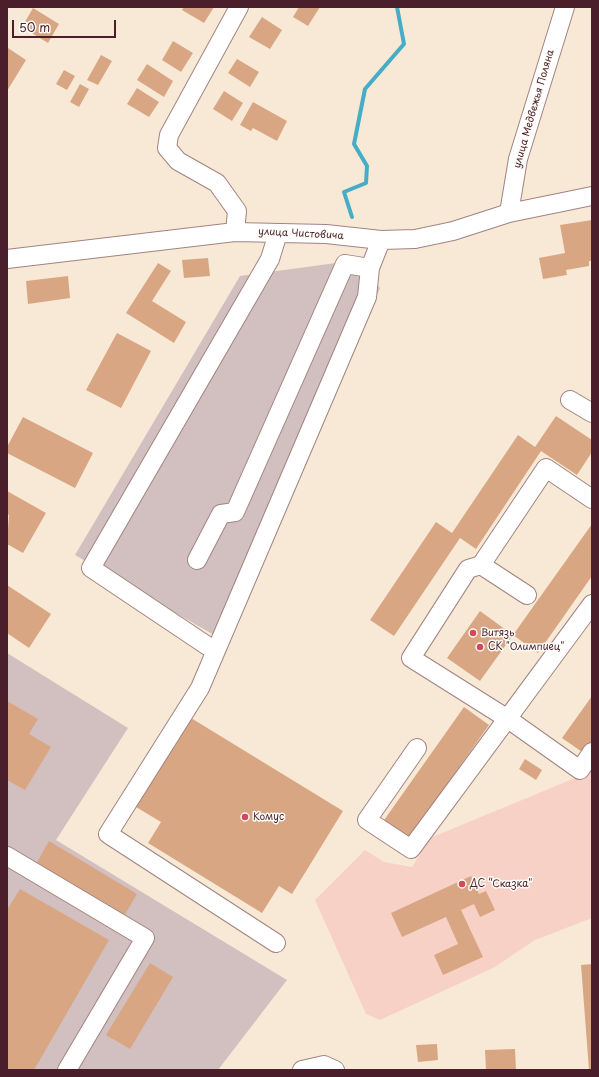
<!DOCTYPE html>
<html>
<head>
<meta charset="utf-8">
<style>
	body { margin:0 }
	#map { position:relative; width:599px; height:1077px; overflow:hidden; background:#f8e9d6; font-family:"Playpen Sans",sans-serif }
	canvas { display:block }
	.frame { position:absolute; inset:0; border:8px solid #4a1f2b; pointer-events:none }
	.scale { position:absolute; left:12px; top:20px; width:104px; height:18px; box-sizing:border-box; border:2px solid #4a1f2b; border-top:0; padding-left:5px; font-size:12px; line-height:14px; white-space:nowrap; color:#4a1f2b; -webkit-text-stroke:3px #fdfcf7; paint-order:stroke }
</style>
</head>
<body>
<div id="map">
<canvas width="599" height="1077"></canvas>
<div class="frame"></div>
<div class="scale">50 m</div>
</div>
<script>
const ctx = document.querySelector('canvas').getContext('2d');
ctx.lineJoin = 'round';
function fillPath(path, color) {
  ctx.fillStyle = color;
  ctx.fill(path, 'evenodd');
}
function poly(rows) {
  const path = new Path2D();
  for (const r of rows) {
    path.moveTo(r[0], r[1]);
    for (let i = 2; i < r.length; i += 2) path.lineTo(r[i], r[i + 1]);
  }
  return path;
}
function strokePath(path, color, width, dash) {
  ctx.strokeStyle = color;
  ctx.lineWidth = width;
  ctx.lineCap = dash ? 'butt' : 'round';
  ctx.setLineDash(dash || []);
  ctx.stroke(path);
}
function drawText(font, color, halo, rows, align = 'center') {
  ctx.font = font + ' "Playpen Sans",sans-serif';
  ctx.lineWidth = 3;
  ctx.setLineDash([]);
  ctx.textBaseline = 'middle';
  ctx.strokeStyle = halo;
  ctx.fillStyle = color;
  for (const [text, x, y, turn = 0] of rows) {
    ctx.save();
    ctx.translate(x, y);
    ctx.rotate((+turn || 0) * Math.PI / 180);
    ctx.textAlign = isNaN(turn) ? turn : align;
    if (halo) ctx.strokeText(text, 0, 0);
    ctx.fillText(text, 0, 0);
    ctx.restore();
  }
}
fillPath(poly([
	[592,771,592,918,535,940,495,967,380,1020,366,1014,315,900,365,850,384,862,412,867,430,838]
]), '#f7d1c6');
fillPath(poly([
	[358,260,380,288,228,643,75,555,240,276],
	[7,653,128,728,56,840,287,980,218,1070,7,1070]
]), '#d2bfbf');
strokePath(poly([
	[352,217,344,192,366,183,367,166,354,144,365,89,404,44,397,7]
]), '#45adc5', 4);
fillPath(poly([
	[184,7,214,7,204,23,182,10],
	[299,7,320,7,308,26,293,17],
	[33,8,59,24,48,43,22,27],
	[262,17,282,30,270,49,249,37],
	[173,41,193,53,181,72,162,60],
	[8,48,26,60,7,91,7,49],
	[101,55,112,61,98,85,87,80],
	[237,59,259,72,250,87,228,73],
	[147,64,173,81,164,97,137,80],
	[64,70,75,76,67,90,56,84],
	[80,84,89,89,79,107,70,102],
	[137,88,159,102,149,117,127,104],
	[224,91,243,103,232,121,213,109],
	[253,102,287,121,277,141,253,128,251,131,240,125],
	[592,220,592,261,589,261,589,266,566,270,567,275,543,279,539,258,565,253,560,225],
	[208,258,210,276,184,278,182,260],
	[158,263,171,271,152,301,186,322,174,343,126,313],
	[68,276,70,298,28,304,26,281],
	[117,333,151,351,121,408,86,390],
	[556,416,592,440,592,452,577,475,541,451,476,549,460,538,394,636,370,620,436,522,452,533,518,435,535,447],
	[23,417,93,453,75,488,7,453,7,447],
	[7,491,46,513,23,553,7,544,9,515,7,514],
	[592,524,592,576,538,653,513,635],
	[7,585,51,614,29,648,7,633],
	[480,611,513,635,480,681,447,658],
	[592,696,592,743,585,754,562,738],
	[7,701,38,719,29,734,51,747,25,790,7,780],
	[464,707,489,725,407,841,382,823],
	[191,718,343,811,292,894,279,886,262,913,148,843,161,822,136,807],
	[525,759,542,770,536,780,519,769],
	[49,841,137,894,124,916,36,864],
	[471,876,479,894,486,891,495,910,480,917,474,904,461,910,483,957,443,975,434,955,458,944,446,917,402,937,391,913],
	[20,889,109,940,34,1070,7,1070,7,910],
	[150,963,173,977,130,1049,106,1035],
	[592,964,592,1070,589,1070,581,965],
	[437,1044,438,1060,418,1062,416,1045],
	[515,1049,516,1070,486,1070,485,1050]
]), '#d9a683');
const minor = poly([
	[509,213,518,159,565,7],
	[235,232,237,211,217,183,178,161,167,148,169,135,239,7],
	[7,259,235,232,326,234,381,240,415,239,453,231,509,213,592,196],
	[570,400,592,413],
	[592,499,546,468,481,565,468,569,411,658,508,719,580,770,592,752],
	[197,560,221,514,235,512,345,264,370,268],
	[481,565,527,595],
	[215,651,91,568,270,259,278,233],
	[417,748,367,820,411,849,592,604],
	[7,856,145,938,67,1070],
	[276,943,108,834,200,688,367,297,370,268,381,240],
	[302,1070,324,1065,335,1070]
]);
strokePath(minor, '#a18480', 20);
strokePath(minor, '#fff', 18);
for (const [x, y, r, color] of [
	[473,633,4,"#d1495b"],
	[480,647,4,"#d1495b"],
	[245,817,4,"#d1495b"],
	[462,884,4,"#d1495b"]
]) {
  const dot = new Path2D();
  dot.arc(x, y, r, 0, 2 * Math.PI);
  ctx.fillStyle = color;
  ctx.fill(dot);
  strokePath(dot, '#fdfcf7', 1.5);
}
drawText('10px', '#4a1f2b', '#fdfcf7', [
	["улица Медвежья Поляна",534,109,-74],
	["улица Чистовича",301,234,3]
]);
drawText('10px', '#4a1f2b', '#fdfcf7', [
	["Витязь",481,633],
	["СК \"Олимпиец\"",488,647],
	["Комус",253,817],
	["ДС “Сказка\"",470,884]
], 'left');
</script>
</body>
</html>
